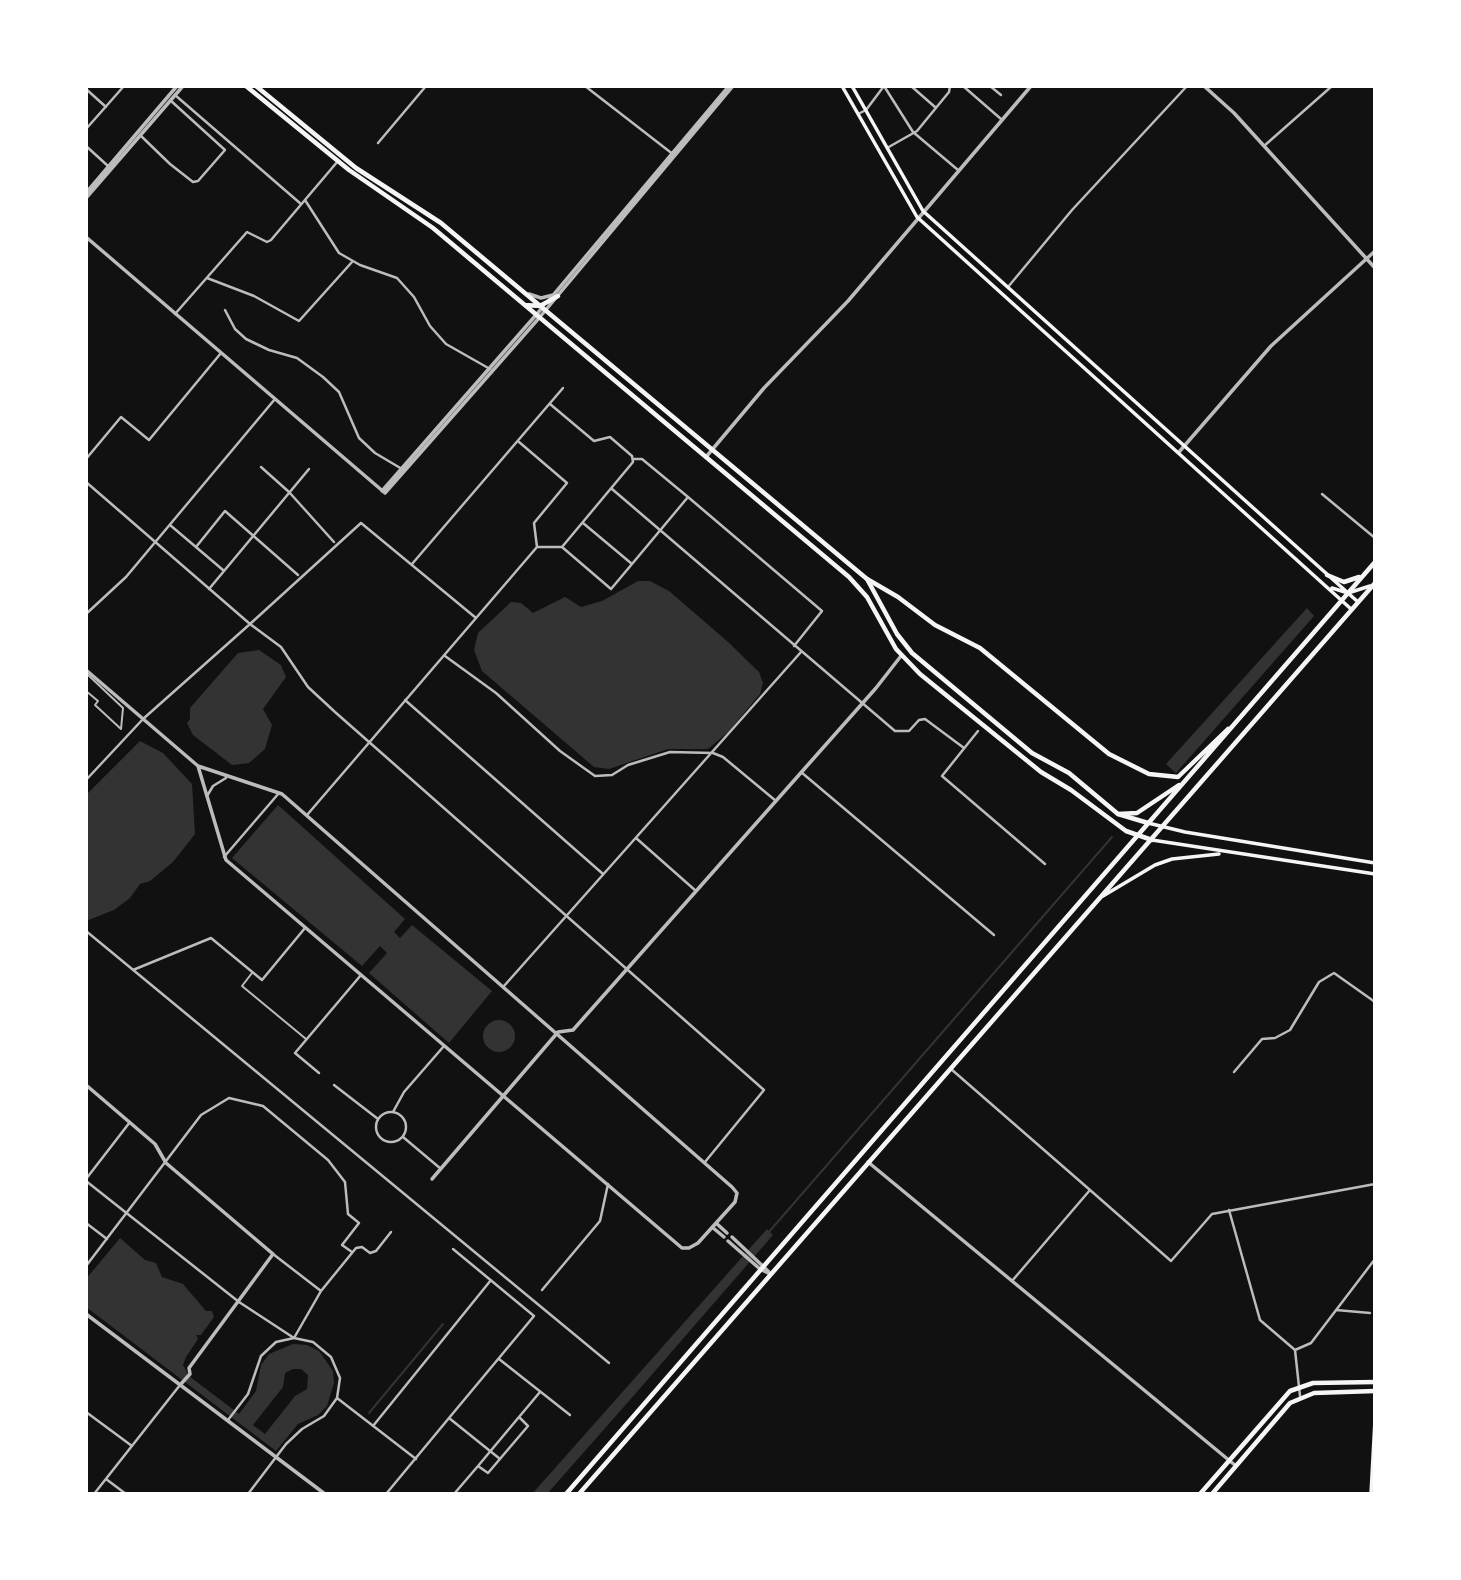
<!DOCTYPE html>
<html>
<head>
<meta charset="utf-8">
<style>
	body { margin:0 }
	#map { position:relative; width:1461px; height:1580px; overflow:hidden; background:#111; font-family:Quicksand,sans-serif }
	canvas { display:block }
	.frame { position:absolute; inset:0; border:88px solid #fff; pointer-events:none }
</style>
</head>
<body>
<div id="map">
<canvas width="1461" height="1580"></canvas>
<div class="frame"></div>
</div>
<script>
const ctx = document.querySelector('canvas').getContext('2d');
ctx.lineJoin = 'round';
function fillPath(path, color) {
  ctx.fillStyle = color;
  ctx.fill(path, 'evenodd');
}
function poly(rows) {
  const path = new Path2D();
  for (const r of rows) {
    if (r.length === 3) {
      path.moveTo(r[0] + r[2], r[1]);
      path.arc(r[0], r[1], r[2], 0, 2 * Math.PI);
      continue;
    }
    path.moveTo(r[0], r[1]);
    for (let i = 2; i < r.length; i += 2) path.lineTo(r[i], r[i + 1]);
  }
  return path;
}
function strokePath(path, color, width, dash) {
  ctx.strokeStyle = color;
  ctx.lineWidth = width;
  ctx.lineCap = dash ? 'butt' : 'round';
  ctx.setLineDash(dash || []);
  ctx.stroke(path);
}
fillPath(poly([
	[638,581,650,581,669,591,727,641,759,672,763,683,760,694,728,732,708,749,668,749,609,769,594,767,482,671,474,650,478,633,511,602,521,603,533,613,565,597,581,607,602,601],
	[1307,608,1314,616,1176,773,1166,764],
	[259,650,281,665,286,677,263,709,272,725,265,749,249,763,232,765,193,735,187,723,190,719,190,708,238,653],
	[140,741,163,753,192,784,195,834,173,862,150,881,140,884,130,898,114,910,86,921,86,795],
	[278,805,405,919,394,932,400,938,412,925,492,991,449,1043,369,973,387,953,380,946,362,966,232,858],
	[499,1036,16],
	[767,1229,773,1235,629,1401,547,1494,532,1494],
	[120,1238,145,1260,156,1263,162,1277,183,1284,206,1311,212,1311,214,1317,201,1335,196,1335,198,1339,186,1357,183,1365,189,1376,239,1414,256,1391,261,1365,269,1354,293,1344,307,1345,319,1351,333,1371,334,1383,327,1406,318,1415,298,1424,276,1451,86,1307,86,1279],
	[293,1369,301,1369,308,1375,307,1389,295,1396,265,1434,253,1425,283,1387,285,1373]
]), '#333');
strokePath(poly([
	[768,1233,1112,837],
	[369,1413,443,1324]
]), '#333', 2);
strokePath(poly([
	[86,673,123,708,121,729,95,705,98,701,86,691],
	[252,973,242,986,306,1039]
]), '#bcbcbc', 2);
strokePath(poly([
	[585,86,674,155],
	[884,86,913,132,958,170],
	[911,86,935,107],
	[963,86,1001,119],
	[990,86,1001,95],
	[86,89,106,107],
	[175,95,301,204],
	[858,114,866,110,884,86],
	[86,129,124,86],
	[140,135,170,164,193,182,198,181,225,150,170,100],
	[378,143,426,86],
	[86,146,108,166],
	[1264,146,1332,86],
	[887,148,917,131,949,92,950,86],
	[305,200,339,253,360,265,397,278,414,297,430,326,446,344,490,369],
	[207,278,254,296,299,321,352,262],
	[1008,287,1072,210,1187,86],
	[225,310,235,329,246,339,269,350,297,358,323,377,339,392,359,438,375,453,402,469],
	[175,314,247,232,267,242,271,240,338,161],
	[519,442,567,483,534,523,537,547],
	[86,459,121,417,149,440,221,353],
	[261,467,289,492,334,542],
	[86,482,250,624,143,719,86,780],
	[612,489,895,731,909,731,919,720,925,719,964,748],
	[1322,494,1375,538],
	[688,497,822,611,794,646],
	[583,523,632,564,688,497,642,459,634,459],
	[170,525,223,570],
	[196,547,225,511,298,575],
	[562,547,611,589,632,564],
	[412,564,563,388],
	[209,589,309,469],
	[86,614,126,577,275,399],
	[476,618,361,523,250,624,281,647,308,687,335,712,764,1090,705,1162],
	[445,656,496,693,560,751,595,776,612,775,628,765,670,752,713,753,723,757,776,801],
	[405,700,603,874],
	[978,731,942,776,1045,864],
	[801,772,994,935],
	[207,796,213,786,226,778],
	[307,815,537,547,562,547,633,462,632,456,610,437,594,441,550,404],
	[636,838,696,891],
	[224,857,279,793],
	[86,931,609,1363],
	[133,970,211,938,262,980,305,928],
	[504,986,801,652],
	[951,1069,1090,1190],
	[1234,1072,1262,1039,1275,1038,1290,1030,1319,982,1334,973,1375,1002],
	[319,1073,295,1053,361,975],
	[334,1085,378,1119],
	[391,1127,15],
	[393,1112,404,1092,444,1046],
	[403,1137,441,1169],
	[86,1179,130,1122],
	[86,1181,239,1302,294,1338],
	[1229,1210,1260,1320,1295,1350],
	[86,1223,107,1239],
	[453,1249,534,1316,449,1418,500,1459],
	[273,1254,321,1291,356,1248,362,1247,370,1253,376,1251,391,1232],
	[86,1266,201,1115,229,1098,263,1106,328,1160,345,1182,348,1214,359,1223,342,1245,352,1252],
	[1012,1281,1090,1190,1171,1261,1212,1214,1375,1184],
	[542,1290,600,1221,608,1184],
	[1336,1310,1370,1313],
	[499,1359,570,1415],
	[1300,1396,1295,1350,1311,1343,1375,1259],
	[337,1398,416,1459],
	[86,1412,132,1446],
	[519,1417,540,1392],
	[228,1420,248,1394,261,1356,276,1342,294,1338],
	[373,1426,491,1280],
	[106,1479,126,1494],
	[94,1494,180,1385],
	[248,1494,286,1444,302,1429,324,1416,337,1398,340,1378,331,1357,313,1342,294,1338,321,1291],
	[386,1494,449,1418],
	[454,1494,478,1466,519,1417,528,1426,488,1473,478,1466]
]), '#bcbcbc', 2.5);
strokePath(poly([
	[1204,86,1234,113,1375,268],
	[86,193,177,86],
	[86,198,183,86],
	[86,237,385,493,539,318,733,86],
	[529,294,541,298,553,295],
	[550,299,729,86],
	[1179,452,1271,346,1375,251],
	[706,457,764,388,848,301,1031,86],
	[382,491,543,307],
	[86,670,198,766,226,860,682,1248,689,1248,698,1243,735,1202,737,1193,732,1187,282,794,198,766],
	[86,1085,155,1144,166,1163,273,1254,189,1368,190,1374,180,1385],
	[868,1162,1236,1466],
	[432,1179,558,1032,573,1030,876,688,901,656],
	[716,1223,727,1233],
	[712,1227,724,1237],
	[732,1237,769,1272],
	[728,1241,760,1269,770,1274],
	[86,1314,325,1494]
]), '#bcbcbc', 3.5);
strokePath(poly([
	[842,86,917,217,1351,609],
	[852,86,923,211,1358,602],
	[1332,588,1348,593,1370,586],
	[1148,823,1185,832,1375,863],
	[1152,840,1375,874],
	[1103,896,1155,865,1172,859,1219,854],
	[1371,1494,1375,1420]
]), '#f5f5f5', 3.5);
strokePath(poly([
	[246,86,349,170,433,228,849,577,867,597,896,649,920,674,1041,772,1071,790,1126,831,1152,840],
	[256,86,356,168,441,223,867,579,897,634,912,653,1032,753,1069,773,1118,814,1148,823],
	[525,305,540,306,558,296],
	[1200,1494,1290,1391,1313,1383,1375,1382],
	[1212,1494,1290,1403,1314,1393,1375,1391]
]), '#f5f5f5', 4.5);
strokePath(poly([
	[1327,575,1344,582,1359,577],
	[867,579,898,597,935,625,980,648,1109,754,1149,774,1178,777,1228,729],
	[1118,814,1137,813,1179,785],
	[566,1494,1375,562],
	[579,1494,1375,583]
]), '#f5f5f5', 4.5);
</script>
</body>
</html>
